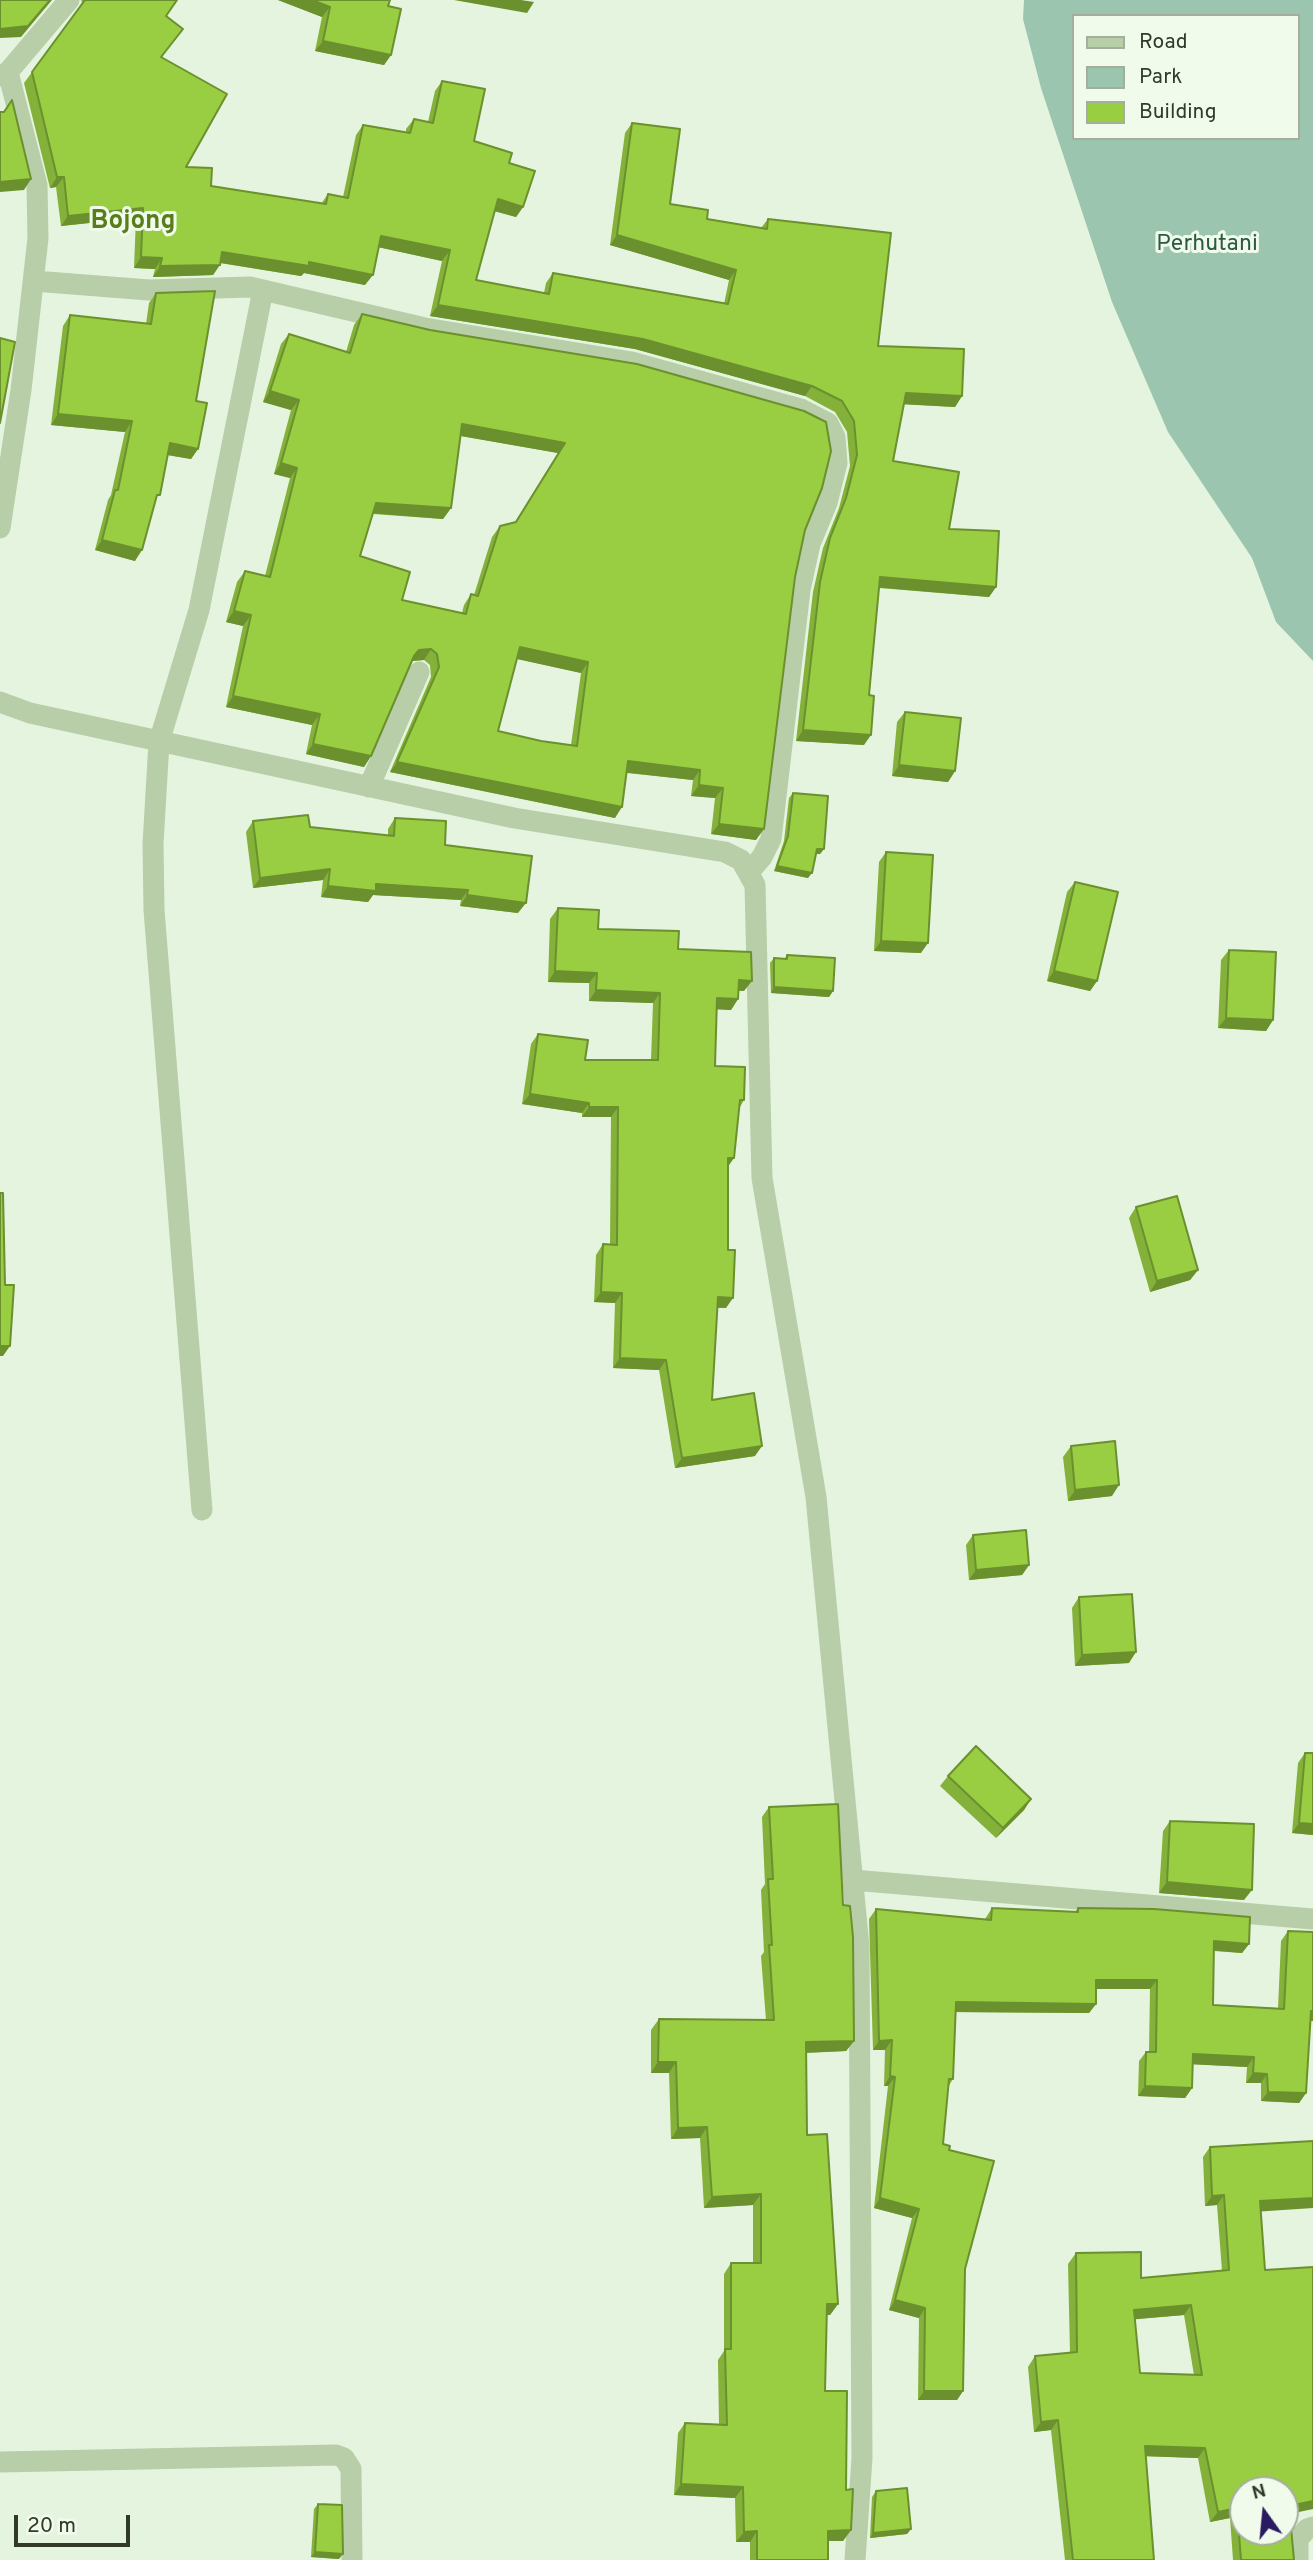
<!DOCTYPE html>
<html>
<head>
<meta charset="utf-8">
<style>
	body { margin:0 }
	#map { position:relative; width:1313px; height:2560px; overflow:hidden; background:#e5f4de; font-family:Overpass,sans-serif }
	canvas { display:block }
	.legend { position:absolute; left:1072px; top:14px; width:228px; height:126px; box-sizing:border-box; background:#f0fbeb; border:2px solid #a4ae9d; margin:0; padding:9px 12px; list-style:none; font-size:21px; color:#323a29 }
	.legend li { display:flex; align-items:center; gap:14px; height:35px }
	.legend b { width:35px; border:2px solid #a4ae9d }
	.north { position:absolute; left:1229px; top:2476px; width:70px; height:70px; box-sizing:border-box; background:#f0fbeb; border:2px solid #a4ae9d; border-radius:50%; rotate:345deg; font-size:19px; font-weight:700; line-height:28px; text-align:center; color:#323a29 }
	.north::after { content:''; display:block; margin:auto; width:24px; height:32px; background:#291b5f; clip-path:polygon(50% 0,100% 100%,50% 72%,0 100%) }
	.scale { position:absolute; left:14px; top:2515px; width:116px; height:32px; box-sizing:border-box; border:4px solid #323a29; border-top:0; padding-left:9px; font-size:21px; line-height:24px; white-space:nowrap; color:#323a29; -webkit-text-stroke:5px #f0fbeb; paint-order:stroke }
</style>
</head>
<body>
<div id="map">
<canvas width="1313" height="2560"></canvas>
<ul class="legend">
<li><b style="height:9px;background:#b7cea8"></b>Road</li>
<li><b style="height:19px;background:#9cc5b0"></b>Park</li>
<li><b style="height:19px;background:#99ce42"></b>Building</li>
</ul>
<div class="north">N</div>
<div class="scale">20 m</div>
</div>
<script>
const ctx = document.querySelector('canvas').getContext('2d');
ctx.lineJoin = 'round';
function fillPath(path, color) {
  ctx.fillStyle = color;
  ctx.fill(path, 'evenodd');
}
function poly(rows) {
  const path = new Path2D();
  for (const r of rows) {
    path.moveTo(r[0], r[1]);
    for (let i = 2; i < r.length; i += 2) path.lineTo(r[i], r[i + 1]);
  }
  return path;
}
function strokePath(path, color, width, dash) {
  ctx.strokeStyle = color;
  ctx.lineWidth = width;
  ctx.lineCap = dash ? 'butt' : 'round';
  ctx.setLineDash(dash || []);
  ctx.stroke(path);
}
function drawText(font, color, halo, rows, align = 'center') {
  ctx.font = font + ' Overpass,sans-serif';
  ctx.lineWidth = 6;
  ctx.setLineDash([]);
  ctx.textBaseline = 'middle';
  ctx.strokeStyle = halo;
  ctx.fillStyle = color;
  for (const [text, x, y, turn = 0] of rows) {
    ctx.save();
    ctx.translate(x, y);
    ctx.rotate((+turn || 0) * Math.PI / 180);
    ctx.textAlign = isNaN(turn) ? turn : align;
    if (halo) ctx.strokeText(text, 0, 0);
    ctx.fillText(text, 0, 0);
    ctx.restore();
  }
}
fillPath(poly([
	[1024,0,1313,0,1313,661,1276,622,1252,558,1168,432,1112,302,1041,88,1023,19],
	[1073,16,1297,16,1297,138,1073,138]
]), '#9cc5b0');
strokePath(poly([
	[0,76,8,72,69,0],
	[34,281,149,290,250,287,425,328,632,362,801,409,828,423,835,437,837,463,827,503,810,544,800,590,771,839,762,857,749,872],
	[0,528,21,390,38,238,37,185,8,72],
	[0,702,30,713,514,818,725,852,741,860,755,885,762,1178,816,1497,859,1947,862,2458,855,2560],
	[369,787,419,672],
	[202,1510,154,910,153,844,159,742,199,610,263,290],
	[853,1880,1313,1919],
	[0,2462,336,2455,344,2458,351,2469,352,2560],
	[1298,2560,1298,2539,1307,2529,1313,2527]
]), '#b7cea8', 21);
fillPath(poly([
	[81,0,177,0,166,16,183,29,162,57,186,167,211,186,321,204,328,194,343,197,356,135,363,125,406,133,406,129,414,119,428,122,435,91,442,81,474,141,509,163,523,207,516,217,495,211,476,280,544,293,546,283,553,273,724,304,729,280,610,245,625,133,632,123,670,204,707,219,761,228,768,219,878,346,962,396,955,407,904,404,893,461,996,587,989,597,879,588,864,745,796,741,813,592,823,548,839,508,850,466,847,432,835,412,805,396,635,349,430,316,442,261,378,247,365,285,304,273,301,276,220,263,213,275,153,277,155,269,134,268,136,218,61,226,56,187,50,188,24,83,80,7,82,2],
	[278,0,388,6,391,55,384,65,315,51,322,17],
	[156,293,196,401,198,449,191,459,167,455,155,501,135,561,95,550,108,500,111,495,125,432,51,425,63,326,70,315,146,324,149,303],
	[362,314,805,530,795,577,756,840,711,834,715,798,691,796,693,780,627,773,615,818,390,772,431,677,430,665,424,660,412,661,371,756,364,767,306,754,312,725,226,707,243,626,226,622,237,582,245,571,265,576,290,478,274,474,291,410,263,402,281,344,289,334,346,352,354,325],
	[461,436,558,453,515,522,500,526,492,537,474,595,471,594,464,605,462,613,402,600,360,556,373,514,443,519,451,508],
	[517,659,581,673,571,745,541,741,498,731],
	[905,712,955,771,948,782,892,776,897,722],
	[793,793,824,849,820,854,816,854,808,878,774,871,784,841,789,798],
	[395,818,445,845,518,913,460,906,461,900,373,895,368,902,321,897,323,880,253,888,246,832,253,821,388,835,388,829],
	[886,852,921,953,874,951,879,862],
	[1075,882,1097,981,1090,991,1047,981,1067,892],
	[558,908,598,929,678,949,744,991,739,991,738,999,731,1010,717,1009,715,1066,744,1100,740,1107,728,1167,726,1308,717,1308,712,1400,755,1456,675,1468,659,1370,613,1368,615,1303,594,1302,596,1255,603,1244,610,1245,611,1117,582,1117,582,1113,522,1104,531,1044,538,1034,585,1060,651,1060,653,1003,589,1001,589,983,548,982,550,919],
	[1229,950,1273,1020,1266,1031,1218,1028,1221,960],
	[787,955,833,991,829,997,771,993,770,963,774,958,785,958],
	[1136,1207,1198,1270,1190,1280,1150,1292,1129,1218],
	[1071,1446,1112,1496,1068,1501,1063,1457],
	[973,1535,1029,1565,1022,1575,969,1580,966,1545],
	[1079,1597,1129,1663,1075,1666,1072,1608],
	[1305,1753,1313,1753,1313,1835,1292,1833,1298,1763],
	[948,1776,1031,1799,1024,1810,996,1838,940,1786],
	[769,1807,843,1905,854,2041,846,2051,806,2053,807,2135,838,2304,830,2315,827,2315,825,2391,846,2490,851,2530,843,2541,828,2541,828,2560,750,2560,750,2542,736,2542,735,2498,674,2495,678,2433,685,2423,719,2424,718,2360,724,2351,724,2274,731,2263,753,2263,753,2205,704,2208,700,2138,671,2139,669,2073,651,2073,651,2030,659,2019,766,2020,761,1956,764,1952,761,1890,765,1884,762,1817],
	[1170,1821,1244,1900,1159,1893,1163,1831],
	[992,1908,1075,1912,1078,1908,1249,1944,1242,1953,1214,1951,1213,2005,1278,2008,1281,1941,1288,1931,1313,1932,1313,2021,1310,2021,1306,2093,1299,2103,1261,2101,1261,2083,1246,2083,1247,2067,1192,2064,1192,2088,1185,2098,1138,2096,1139,2061,1146,2052,1149,2052,1150,1989,1096,1989,1096,2004,1089,2013,955,2012,953,2079,948,2087,943,2144,949,2150,965,2269,963,2391,957,2400,918,2400,919,2318,889,2310,912,2218,874,2208,888,2086,884,2086,885,2050,873,2050,869,1919,876,1909,985,1919],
	[1210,2147,1261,2211,1265,2270,1294,2560,1233,2560,1230,2518,1210,2522,1198,2458,1146,2456,1154,2560,1065,2560,1051,2430,1034,2432,1028,2367,1035,2356,1070,2353,1068,2264,1076,2253,1141,2278,1222,2271,1217,2205,1205,2206,1203,2157],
	[1184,2315,1194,2375,1140,2373,1135,2319],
	[876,2491,911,2529,907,2534,870,2538,872,2497],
	[318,2504,339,2559,311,2557,314,2509]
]), '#84b139');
fillPath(poly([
	[50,0,52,0,21,37,0,38,0,29],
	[278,0,312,0,330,7,322,17],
	[454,0,521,0,534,2,527,13],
	[323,41,391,55,384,65,315,51],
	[57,177,64,177,56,187,50,188],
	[31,179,24,190,0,192,0,182],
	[498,199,523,207,516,217,490,210],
	[143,208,136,218,61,226,68,216],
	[617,235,736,270,729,280,610,245],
	[381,236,450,250,442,261,373,246],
	[222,252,309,262,373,275,365,285,304,273,301,276,215,262],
	[141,257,162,258,155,269,134,268],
	[220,265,213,275,153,277,160,266],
	[438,305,643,339,812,386,805,396,635,349,430,316],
	[270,391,299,400,291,410,263,402],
	[906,393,962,396,955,407,898,404],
	[58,414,132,421,125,432,51,425],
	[462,424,565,443,558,453,455,435],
	[170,443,198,449,191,459,162,454],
	[281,463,297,468,290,478,274,474],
	[376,503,451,508,443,519,369,513],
	[102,540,142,550,135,561,95,550],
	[880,577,996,587,989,597,873,587],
	[234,611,251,615,243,626,226,622],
	[520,647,588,662,581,673,513,658],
	[431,649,424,660,412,661,407,667,419,650],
	[233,696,320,714,312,725,226,707],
	[803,730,871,735,864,745,796,741],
	[313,744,371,756,364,767,306,754],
	[628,761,700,770,693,780,621,772],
	[397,762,622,807,615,818,390,772],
	[899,765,955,771,948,782,892,776],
	[699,785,723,788,715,798,691,796],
	[719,824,764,829,756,840,711,834],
	[817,849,824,849,820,854,813,854],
	[777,866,812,873,808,878,774,871],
	[330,869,323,880,253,888,260,878],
	[376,884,468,890,461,900,373,895,368,902,321,897,328,886],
	[467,895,526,903,518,913,460,906],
	[881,941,928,943,921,953,874,951],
	[555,971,597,973,589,983,548,982],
	[1054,971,1097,981,1090,991,1047,981],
	[739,980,752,981,744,991,732,990],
	[774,987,833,991,829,997,771,993],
	[596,990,660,993,653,1003,589,1001],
	[717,998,738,999,731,1010,710,1009],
	[1226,1018,1273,1020,1266,1031,1218,1028],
	[530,1094,589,1103,582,1113,522,1104],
	[589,1107,618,1107,611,1117,582,1117],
	[728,1158,734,1158,727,1168],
	[1198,1270,1190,1280,1150,1292,1157,1281],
	[601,1292,622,1293,615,1303,594,1302],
	[718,1297,733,1298,726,1308,710,1307],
	[0,1346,10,1346,3,1356,0,1356],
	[620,1358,666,1360,659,1370,613,1368],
	[762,1446,755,1456,675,1468,682,1458],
	[1119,1485,1112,1496,1068,1501,1075,1490],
	[1029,1565,1022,1575,969,1580,976,1570],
	[1136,1652,1129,1663,1075,1666,1082,1655],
	[1031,1799,1024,1810,996,1838,1003,1828],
	[1299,1823,1313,1824,1313,1835,1292,1833],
	[1167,1882,1252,1890,1244,1900,1159,1893],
	[1214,1941,1249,1944,1242,1953,1207,1950],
	[1096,1980,1157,1980,1150,1989,1090,1989],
	[956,2002,1096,2004,1089,2013,949,2012],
	[1311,2011,1313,2011,1313,2021,1304,2021],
	[892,2040,885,2050,873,2050,879,2041],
	[854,2041,846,2051,799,2053,806,2042],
	[1193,2054,1254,2057,1247,2067,1186,2064],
	[658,2062,676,2062,669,2073,651,2073],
	[1253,2073,1267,2074,1261,2083,1246,2083],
	[890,2076,895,2077,888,2086,884,2086],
	[1145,2086,1192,2088,1185,2098,1138,2096],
	[1268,2092,1306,2093,1299,2103,1261,2101],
	[707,2127,700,2138,671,2139,678,2128],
	[761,2194,753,2205,704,2208,712,2197],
	[1224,2195,1217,2205,1205,2206,1212,2196],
	[880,2198,919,2209,912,2218,874,2208],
	[1313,2198,1313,2208,1253,2212,1260,2201],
	[895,2300,925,2308,919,2318,889,2310],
	[827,2304,838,2304,830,2315,820,2315],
	[1191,2305,1184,2315,1127,2320,1134,2310],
	[924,2391,963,2391,957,2400,918,2400],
	[1058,2420,1051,2430,1034,2432,1041,2422],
	[1145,2446,1205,2448,1198,2458,1138,2456],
	[681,2484,743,2487,735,2498,674,2495],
	[1313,2501,1313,2509,1285,2515,1289,2506],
	[1237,2508,1230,2518,1210,2522,1218,2512],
	[911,2529,907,2534,870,2538,873,2533],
	[851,2530,843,2541,821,2541,828,2531],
	[757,2531,750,2542,736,2542,744,2532],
	[315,2552,343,2554,339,2559,311,2557]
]), '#6b902e');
const building = poly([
	[0,0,50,0,28,26,0,29,0,0],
	[85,0,177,0,166,16,183,29,161,57,227,94,186,167,212,168,211,186,326,204,328,194,348,198,363,125,410,133,414,119,433,123,442,81,485,89,474,141,512,153,509,163,535,171,523,207,498,199,476,280,549,294,553,273,728,304,736,270,617,235,632,123,680,129,670,204,708,210,707,219,767,229,768,219,891,233,878,346,964,349,962,396,906,393,893,461,959,472,949,529,999,531,996,587,880,577,869,695,874,696,871,735,803,730,820,582,830,538,846,498,857,455,854,421,842,401,812,386,643,339,438,305,450,250,381,236,373,275,309,262,309,266,222,252,220,265,160,266,162,258,141,257,143,208,68,216,64,177,57,177,32,72,85,0],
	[312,0,390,0,388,6,401,9,391,55,323,41,330,7,312,0],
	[12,100,31,179,0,182,0,112,4,112,12,100],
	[215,291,196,401,207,403,198,449,170,443,160,495,157,495,142,550,102,540,115,490,118,490,132,421,58,414,70,315,151,324,156,293,215,291],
	[362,314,430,330,637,364,804,411,826,422,831,451,822,488,805,530,795,577,764,829,719,824,723,788,699,785,700,770,628,761,622,807,397,762,439,667,437,654,431,649,419,650,414,656,371,756,313,744,320,714,233,696,251,615,234,611,245,571,270,577,297,468,281,463,299,400,270,391,289,334,350,353,362,314],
	[462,424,565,443,516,522,500,526,478,596,471,594,466,614,402,600,410,572,360,556,376,503,451,508,462,424],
	[520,647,588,662,577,746,541,741,498,731,520,647],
	[0,338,15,342,0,423,0,338],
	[905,712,961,718,955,771,899,765,905,712],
	[793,793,828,796,824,849,817,849,812,873,777,866,788,836,793,793],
	[308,815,310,827,394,836,395,818,446,821,445,845,532,856,526,903,467,895,468,890,376,884,376,891,328,886,330,869,260,878,253,821,308,815],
	[886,852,933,855,928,943,881,941,886,852],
	[1075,882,1118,892,1097,981,1054,971,1075,882],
	[558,908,599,910,598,929,679,931,678,949,751,952,752,981,739,980,738,999,717,998,715,1066,745,1067,744,1100,740,1100,734,1158,728,1158,728,1250,735,1250,733,1298,718,1297,712,1400,754,1393,762,1446,682,1458,666,1360,620,1358,622,1293,601,1292,603,1244,617,1245,618,1107,589,1107,589,1103,530,1094,538,1034,588,1040,585,1060,658,1060,660,993,596,990,597,973,555,971,558,908],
	[1229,950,1276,952,1273,1020,1226,1018,1229,950],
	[787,955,835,958,833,991,774,987,774,958,787,959,787,955],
	[0,1193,3,1193,5,1285,14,1285,10,1346,0,1346,0,1193],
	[1177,1196,1198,1270,1157,1281,1136,1207,1177,1196],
	[1115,1441,1119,1485,1075,1490,1071,1446,1115,1441],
	[1026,1530,1029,1565,976,1570,973,1535,1026,1530],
	[1132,1594,1136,1652,1082,1655,1079,1597,1132,1594],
	[976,1746,1031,1799,1003,1828,948,1776,976,1746],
	[1305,1753,1313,1753,1313,1824,1299,1823,1305,1753],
	[838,1804,843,1905,850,1906,853,1937,854,2041,806,2042,807,2135,827,2134,838,2304,827,2304,825,2391,847,2391,846,2490,853,2489,851,2530,828,2531,828,2560,757,2560,757,2531,744,2532,743,2487,681,2484,685,2423,727,2425,725,2349,731,2349,731,2263,761,2263,761,2194,712,2197,707,2127,678,2128,676,2062,658,2062,659,2019,774,2020,769,1945,772,1945,768,1879,773,1879,769,1807,838,1804],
	[1170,1821,1254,1824,1252,1890,1167,1882,1170,1821],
	[992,1908,1078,1912,1078,1908,1154,1909,1250,1917,1249,1944,1214,1941,1213,2005,1284,2009,1288,1931,1313,1932,1313,2011,1311,2011,1306,2093,1268,2092,1267,2074,1253,2073,1254,2057,1193,2054,1192,2088,1145,2086,1146,2052,1156,2052,1157,1980,1096,1980,1096,2004,956,2002,953,2079,949,2079,943,2144,950,2146,949,2150,994,2161,965,2269,963,2391,924,2391,925,2308,895,2300,919,2209,880,2198,895,2077,890,2076,892,2040,879,2041,876,1909,991,1920,992,1908],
	[1313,2141,1313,2198,1260,2201,1265,2270,1313,2267,1313,2501,1289,2506,1294,2560,1241,2560,1237,2508,1218,2512,1205,2448,1145,2446,1154,2560,1073,2560,1058,2420,1041,2422,1035,2356,1077,2352,1076,2253,1141,2252,1141,2278,1229,2270,1224,2195,1212,2196,1210,2147,1313,2141],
	[1191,2305,1202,2375,1140,2373,1134,2310,1191,2305],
	[1243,2490,1285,2490,1285,2532,1243,2532,1243,2490],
	[907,2488,911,2529,873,2533,876,2491,907,2488],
	[318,2504,342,2505,343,2554,315,2552,318,2504]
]);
fillPath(building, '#99ce42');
strokePath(building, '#6b902e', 2);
drawText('23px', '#2b5b43', '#f0fbeb', [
	["Perhutani",1207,245]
]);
drawText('bold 26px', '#587d1a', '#f0fbeb', [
	["Bojong",133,223]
]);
</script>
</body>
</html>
